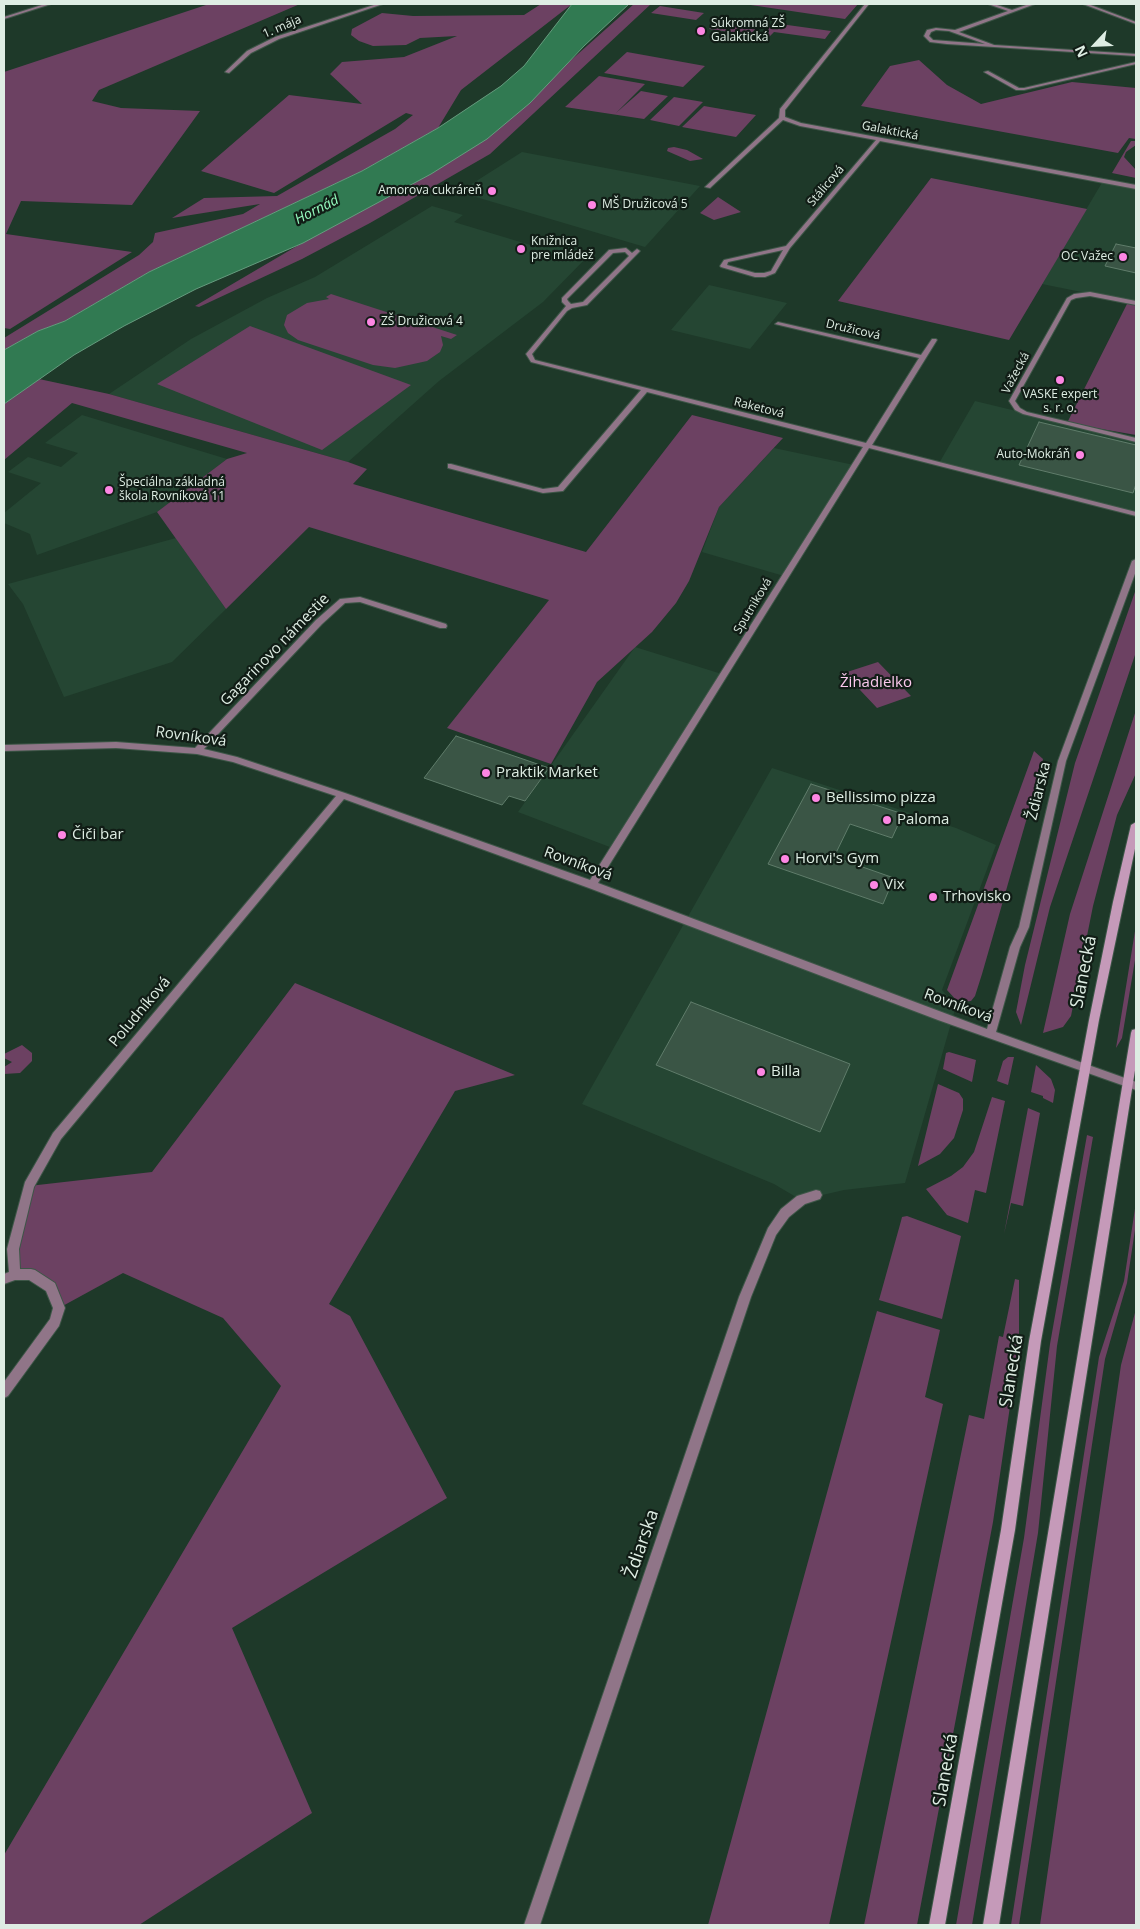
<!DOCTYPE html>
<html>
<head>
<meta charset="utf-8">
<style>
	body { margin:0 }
	#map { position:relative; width:1140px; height:1929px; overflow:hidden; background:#1e3929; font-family:"Open Sans",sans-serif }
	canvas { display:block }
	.frame { position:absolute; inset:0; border:5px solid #deede3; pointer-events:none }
	.north { position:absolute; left:1070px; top:20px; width:50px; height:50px; -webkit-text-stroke:4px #111d16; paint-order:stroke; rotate:245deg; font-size:14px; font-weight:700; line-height:20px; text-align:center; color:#deede3 }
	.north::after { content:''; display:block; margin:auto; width:18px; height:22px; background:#deede3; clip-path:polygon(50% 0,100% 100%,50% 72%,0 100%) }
</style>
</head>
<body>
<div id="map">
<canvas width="1140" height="1929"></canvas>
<div class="frame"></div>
<div class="north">N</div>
</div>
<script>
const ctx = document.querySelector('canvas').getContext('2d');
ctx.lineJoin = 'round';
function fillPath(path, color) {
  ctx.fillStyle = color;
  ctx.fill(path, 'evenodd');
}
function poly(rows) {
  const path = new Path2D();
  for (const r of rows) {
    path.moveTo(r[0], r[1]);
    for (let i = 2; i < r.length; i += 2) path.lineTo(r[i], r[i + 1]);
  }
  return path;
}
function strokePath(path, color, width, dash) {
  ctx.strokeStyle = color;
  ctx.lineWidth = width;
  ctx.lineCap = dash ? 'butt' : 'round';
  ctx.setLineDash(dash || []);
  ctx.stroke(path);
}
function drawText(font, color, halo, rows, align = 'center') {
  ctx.font = font + ' "Open Sans",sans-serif';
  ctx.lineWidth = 4.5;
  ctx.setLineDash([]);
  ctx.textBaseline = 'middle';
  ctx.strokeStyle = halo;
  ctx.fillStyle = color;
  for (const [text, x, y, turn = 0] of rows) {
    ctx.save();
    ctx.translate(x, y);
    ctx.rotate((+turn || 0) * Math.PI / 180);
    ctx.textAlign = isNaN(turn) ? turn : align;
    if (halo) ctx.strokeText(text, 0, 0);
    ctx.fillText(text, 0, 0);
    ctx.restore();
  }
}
fillPath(poly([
	[522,152,700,186,645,247,459,192],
	[1103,181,1136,187,1136,303,1042,284],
	[432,206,463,215,454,222,537,247,547,240,590,254,543,302,439,381,348,462,109,394,191,339,267,298,315,277],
	[709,285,787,303,750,349,671,330],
	[975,401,1136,440,1136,514,938,465],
	[82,415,227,459,157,512,37,555,30,534,4,523,4,513,41,483,8,472,28,457,61,467,78,453,45,443],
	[774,448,854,465,784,576,702,552,719,507],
	[176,538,226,609,172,662,64,697,23,604,8,584],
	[635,647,725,675,615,849,518,812],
	[772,768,956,828,996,845,942,990,956,1006,905,1183,844,1190,801,1200,774,1184,582,1104]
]), '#254633');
fillPath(poly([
	[209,4,300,4,99,90,92,101,121,108,200,111,132,205,21,201,6,234,132,252,10,329,4,328,4,72],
	[541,4,572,4,461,90,438,128,362,171,149,272,65,321,38,331,4,350,4,338,139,255,153,242,155,233,243,214,260,204,172,218,204,198,277,196,395,129,413,115,406,113,274,193,201,171,289,95,362,104,330,74,342,62,404,57,457,36,420,38,406,45,373,46,359,41,351,35,352,29,382,13,413,16,524,15],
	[634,4,651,4,490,154,370,223,302,259,199,307,195,306,411,179,541,87],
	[744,4,858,4,845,19],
	[660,6,704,13,696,20,651,13],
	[718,21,758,26,750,35,709,29],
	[773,23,831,31,825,39,774,32,769,37,761,36],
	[627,52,705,66,683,87,604,73],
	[919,60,947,85,981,104,1072,82,1136,88,1136,139,1129,138,1118,153,861,106,890,66],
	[599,76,645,84,616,113,641,91,668,96,644,119,565,107],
	[674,97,703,102,679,126,650,120],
	[704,106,756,115,736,137,682,127],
	[1131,141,1136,141,1136,145,1126,152,1124,157,1136,170,1136,178,1112,173],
	[674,147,687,150,703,159,690,161,667,151,668,148],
	[931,178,1087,209,1009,340,838,301],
	[718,197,741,212,714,220,700,213],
	[331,294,457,335,451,339,441,336,443,345,440,352,427,361,395,368,373,365,298,340,288,333,284,325,287,315,307,303,329,299,326,297],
	[1128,302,1136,304,1136,435,1067,423],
	[250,326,411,385,322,450,157,384],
	[39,379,109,394,348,462,367,469,353,484,586,552,692,415,783,438,719,507,689,581,676,603,652,632,597,682,551,764,447,728,549,600,309,527,226,609,157,512,227,459,247,453,72,403,4,460,4,404],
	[1136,589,1136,652,1050,907,1021,1025,1016,1012,1025,965,1075,763],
	[878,662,911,696,877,708,844,673],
	[1136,710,1136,773,1117,815,1093,906,1071,1016,1063,1027,1043,1033,1070,914],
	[1034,751,1043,759,1041,769,982,974,975,996,971,1001,958,1002,947,990],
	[1136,925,1136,954,1122,1038,1116,1048],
	[295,983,515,1075,455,1091,329,1304,350,1316,447,1498,232,1628,312,1813,139,1925,4,1925,4,1855,281,1386,223,1318,123,1273,59,1308,51,1287,15,1275,13,1261,29,1186,152,1172],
	[22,1045,32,1053,32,1061,20,1073,4,1074,4,1067,12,1062,4,1058,4,1054],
	[949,1052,976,1060,972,1082,943,1069,946,1053],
	[1008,1057,1014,1057,1008,1085,997,1081,1003,1061],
	[1036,1065,1051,1079,1055,1090,1053,1103,1043,1098,1043,1096,1031,1092],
	[938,1084,959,1093,963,1099,963,1110,954,1138,940,1154,918,1166],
	[992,1097,1005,1101,986,1193,975,1190,968,1223,947,1215,926,1189,951,1176,963,1167,974,1152],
	[1028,1108,1040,1113,1023,1206,1011,1203,1004,1234],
	[1087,1135,1093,1137,1057,1346,1038,1533,972,1925,956,1925,1024,1538,1050,1344],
	[1136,1202,1136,1223,1127,1283,1105,1359,1019,1925,1011,1925,1099,1357,1124,1281],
	[907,1216,961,1236,942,1319,879,1300,901,1221,902,1217],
	[1015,1279,1019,1280,1019,1345,993,1522,917,1925,864,1925,969,1415,984,1419,999,1336,1003,1337],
	[1136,1309,1136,1925,1040,1925,1121,1365],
	[877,1311,940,1330,925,1397,943,1404,829,1925,708,1925]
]), '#6c4162');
const water = poly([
	[572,4,629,4,584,46,530,103,487,139,431,174,303,243,196,289,124,326,74,355,4,404,4,350,38,331,65,321,149,272,362,171,438,128,501,86,524,66,572,4]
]);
fillPath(water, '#317a52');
strokePath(water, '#659c7e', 1);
const building = poly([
	[1116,244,1136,248,1136,273,1105,266,1116,244],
	[1039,422,1136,445,1136,484,1133,493,1019,465,1039,422],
	[456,736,549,768,525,801,509,796,502,805,424,778,456,736],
	[811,784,903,814,892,838,850,824,834,857,894,878,883,904,768,864,811,784],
	[691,1002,850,1064,820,1132,656,1065,691,1002]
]);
fillPath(building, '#3a5545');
strokePath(building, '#5f7c6a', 1);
const minor = poly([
	[45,4,51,4,4,19,4,17,45,4],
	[377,4,383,4,279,39,251,53,229,73,225,72,247,51,275,37,377,4],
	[865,4,869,4,785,110,785,117,801,123,1136,185,1136,189,880,141,790,248,775,273,765,277,755,277,721,267,720,266,724,260,786,246,876,140,800,126,783,120,710,188,705,187,779,118,780,109,865,4],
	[783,250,771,271,764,273,755,273,727,265,728,262,783,250],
	[988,4,994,4,1012,10,1029,4,1035,4,959,32,994,45,1136,54,1136,56,947,44,930,42,924,36,927,30,936,28,955,30,1008,11,988,4],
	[936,30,949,31,985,44,933,40,929,36,931,32,936,30],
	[1083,4,1088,4,1136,22,1136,24,1083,4],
	[1136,62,1136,64,1024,90,1016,90,984,72,988,71,1019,88,1024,88,1136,62],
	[626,248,632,253,637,249,640,251,587,305,572,308,567,311,532,354,535,360,866,443,919,358,775,324,778,322,921,355,932,339,936,339,937,340,872,445,1136,512,1136,516,869,448,598,883,987,1029,1010,947,1019,927,1058,761,1132,561,1136,559,1136,571,1066,761,1029,927,1020,947,996,1032,1136,1082,1136,1090,938,1020,589,888,344,799,61,1139,34,1187,19,1249,20,1269,31,1269,35,1270,55,1283,65,1308,59,1326,8,1396,4,1398,4,1382,50,1319,53,1308,46,1291,29,1280,15,1280,4,1284,4,1274,9,1272,7,1249,25,1182,53,1133,336,796,233,762,197,754,116,748,4,751,4,745,116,742,195,748,316,620,340,599,360,597,446,624,447,626,446,628,440,628,360,602,345,603,322,624,204,749,237,757,345,793,590,880,863,447,647,392,563,491,543,493,448,468,448,464,451,464,543,489,558,487,641,390,531,362,526,354,566,306,562,302,562,298,609,250,626,248],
	[625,252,629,256,583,302,571,304,568,301,567,299,613,253,625,252],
	[1090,292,1136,301,1136,305,1090,296,1076,298,1071,300,1015,401,1020,408,1027,412,1136,438,1136,442,1023,414,1015,410,1009,401,1067,298,1074,294,1090,292],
	[816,1190,820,1191,822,1195,820,1199,805,1204,789,1217,776,1235,751,1297,540,1925,524,1925,739,1297,768,1228,781,1209,797,1196,816,1190]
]);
const secondary = poly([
	[1136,822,1136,844,1099,1020,1041,1341,1015,1530,945,1925,929,1925,1001,1530,1029,1341,1089,1020,1113,902,1131,825,1136,822],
	[1136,1029,1136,1064,999,1925,983,1925,1131,1033,1132,1030,1136,1029]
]);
strokePath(minor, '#3d5647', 2);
strokePath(secondary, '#3d5647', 2);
fillPath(minor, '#907588');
fillPath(secondary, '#c59ab9');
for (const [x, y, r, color] of [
	[701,31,5,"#fd86e3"],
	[492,191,5,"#fd86e3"],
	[592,205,5,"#fd86e3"],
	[521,249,5,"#fd86e3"],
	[1123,257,5,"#fd86e3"],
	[371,322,5,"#fd86e3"],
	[1060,380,5,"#fd86e3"],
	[1080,455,5,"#fd86e3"],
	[109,490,5,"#fd86e3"],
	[486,773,5,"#fd86e3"],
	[816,798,5,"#fd86e3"],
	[887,820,5,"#fd86e3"],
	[62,835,5,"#fd86e3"],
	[785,859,5,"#fd86e3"],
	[874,885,5,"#fd86e3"],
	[933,897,5,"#fd86e3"],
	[761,1072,5,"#fd86e3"]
]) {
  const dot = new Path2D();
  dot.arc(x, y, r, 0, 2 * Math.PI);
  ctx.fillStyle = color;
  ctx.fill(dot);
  strokePath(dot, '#111d16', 2);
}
drawText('12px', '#deede3', '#111d16', [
	["Súkromná ZŠ",711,24],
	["Galaktická",711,38],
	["Amorova cukráreň",482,191,"right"],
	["MŠ Družicová 5",602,205],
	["Knižnica",531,242],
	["pre mládež",531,256],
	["OC Važec",1113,257,"right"],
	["ZŠ Družicová 4",381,322],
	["VASKE expert",1060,395,"center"],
	["s. r. o.",1060,409,"center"],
	["Auto-Mokráň",1070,455,"right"],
	["Špeciálna základná",119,483],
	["škola Rovníková 11",119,497]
], 'left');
drawText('12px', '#deede3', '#111d16', [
	["1. mája",282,27,-23],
	["Galaktická",890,131,11],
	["Stálicová",826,186,-50],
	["Družicová",853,330,13],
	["Važecká",1016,373,-62],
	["Raketová",759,408,14],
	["Sputniková",753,606,-59]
]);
drawText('italic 14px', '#94f9bd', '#111d16', [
	["Hornád",317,210,-27]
]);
drawText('15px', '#deede3', '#111d16', [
	["Gagarinovo námestie",275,650,-46],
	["Rovníková",191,737,8],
	["Ždiarska",1039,791,-76],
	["Rovníková",578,864,20],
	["Rovníková",958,1006,20],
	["Poludníková",140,1012,-50]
]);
drawText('15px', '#fcc9ee', '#111d16', [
	["Žihadielko",876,683]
]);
drawText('15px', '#deede3', '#111d16', [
	["Praktik Market",496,773],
	["Bellissimo pizza",826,798],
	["Paloma",897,820],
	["Čiči bar",72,835],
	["Horvi's Gym",795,859],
	["Vix",884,885],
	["Trhovisko",943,897],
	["Billa",771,1072]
], 'left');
drawText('18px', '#deede3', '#111d16', [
	["Slanecká",1084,972,-79],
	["Slanecká",1012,1371,-81],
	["Ždiarska",642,1544,-71],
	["Slanecká",946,1770,-80]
]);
</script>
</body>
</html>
